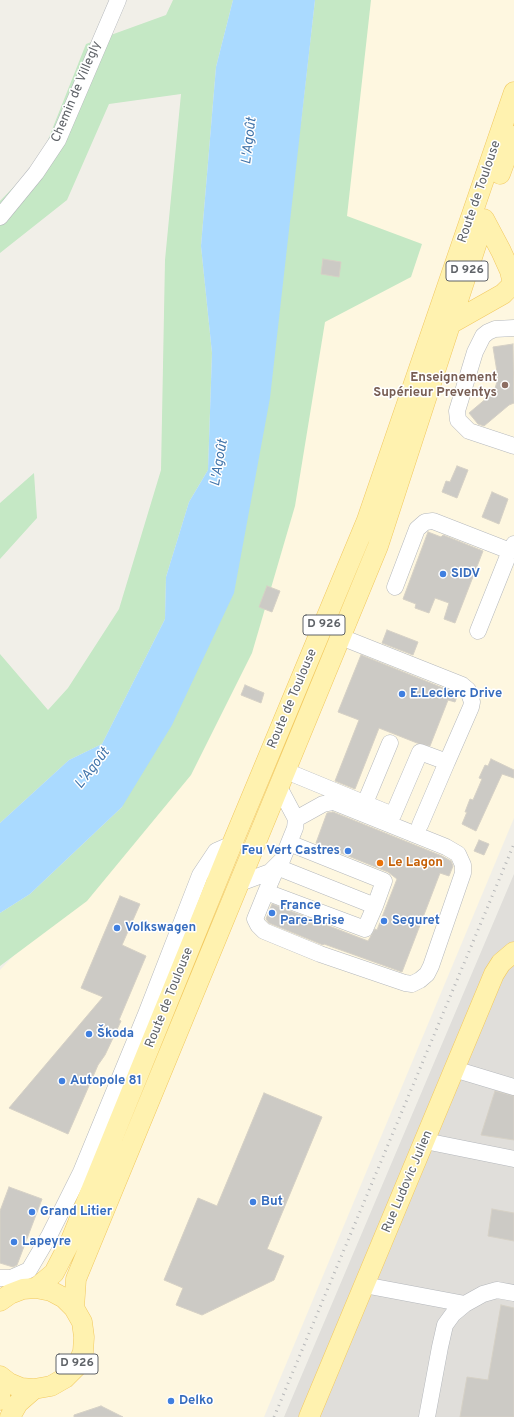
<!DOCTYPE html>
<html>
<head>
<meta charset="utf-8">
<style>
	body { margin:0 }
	canvas { display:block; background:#f1efe8 }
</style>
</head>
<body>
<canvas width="514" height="1417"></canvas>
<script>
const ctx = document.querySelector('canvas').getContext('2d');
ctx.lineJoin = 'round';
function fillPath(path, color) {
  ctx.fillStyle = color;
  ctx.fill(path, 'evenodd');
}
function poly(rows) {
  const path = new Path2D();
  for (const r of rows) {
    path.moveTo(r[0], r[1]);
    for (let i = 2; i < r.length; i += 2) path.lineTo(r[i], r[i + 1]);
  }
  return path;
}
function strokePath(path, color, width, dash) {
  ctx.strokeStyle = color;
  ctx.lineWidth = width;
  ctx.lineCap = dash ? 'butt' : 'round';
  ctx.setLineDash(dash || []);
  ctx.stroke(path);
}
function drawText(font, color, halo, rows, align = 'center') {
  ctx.font = font + ' Overpass,sans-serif';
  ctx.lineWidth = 3;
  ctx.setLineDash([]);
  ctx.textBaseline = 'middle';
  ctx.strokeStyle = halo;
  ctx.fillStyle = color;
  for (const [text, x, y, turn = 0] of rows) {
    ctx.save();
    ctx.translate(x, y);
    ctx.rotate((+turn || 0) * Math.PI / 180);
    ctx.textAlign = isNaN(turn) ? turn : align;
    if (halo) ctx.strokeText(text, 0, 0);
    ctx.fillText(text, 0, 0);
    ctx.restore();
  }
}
fillPath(poly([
	[349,0,514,0,514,818,264,1417,0,1417,0,970,116,848]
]), '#fef7e0');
fillPath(poly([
	[514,874,514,1417,284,1417]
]), '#e0deda');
fillPath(poly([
	[173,0,233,0,216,67,201,246,212,353,208,470,189,502,166,577,165,619,102,744,69,760,0,823,0,654,48,710,68,688,119,609,161,470,165,260,181,94,109,104,67,200,0,253,0,201,40,160,86,44,166,15],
	[315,0,371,0,347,216,422,244,411,277,325,322,295,506,252,653,191,775,87,901,0,966,0,913,30,894,122,807,301,122],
	[34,473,37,518,0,559,0,503]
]), '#c5e8c5');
fillPath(poly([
	[233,0,315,0,270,398,234,593,172,725,122,807,30,894,0,913,0,823,69,760,102,744,165,619,166,577,189,502,208,470,212,353,201,246,216,67]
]), '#aadaff');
const building = poly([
	[323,259,341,262,339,277,321,274,323,259],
	[513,344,514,403,509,405,484,426,478,424,469,413,494,392,498,378,493,347,513,344],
	[457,466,468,470,457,498,442,492,446,481,450,482,457,466],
	[492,492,508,499,499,524,482,517,492,492],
	[428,532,441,537,443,535,483,551,455,623,444,619,449,603,435,598,429,613,415,608,416,604,403,599,428,532],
	[267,586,280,591,272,612,259,607,267,586],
	[387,630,418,642,413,655,382,643,387,630],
	[361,655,458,694,455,702,448,700,430,746,417,743,379,728,355,789,335,781,359,720,338,712,361,655],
	[245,685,264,693,261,703,241,695,245,685],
	[491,759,514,770,514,778,502,774,476,831,462,824,467,812,465,812,470,799,473,800,482,779,479,778,485,765,488,766,491,759],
	[333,812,442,856,451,861,453,866,449,876,440,873,402,972,324,944,323,945,269,923,266,919,272,904,368,941,375,929,377,930,397,879,388,872,316,843,327,813,333,812],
	[479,840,489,844,484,855,474,851,479,840],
	[120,896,140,904,122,945,146,956,119,1020,121,1021,105,1055,98,1065,68,1134,9,1108,103,997,81,988,120,896],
	[495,1091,514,1096,514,1140,481,1135,495,1091],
	[264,1093,322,1117,267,1249,284,1256,274,1280,202,1315,176,1305,183,1288,164,1280,198,1198,217,1206,264,1093],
	[9,1187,42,1199,17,1265,13,1267,0,1263,0,1211,9,1187],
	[492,1209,514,1213,514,1241,488,1236,492,1209],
	[501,1305,514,1308,514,1417,460,1417,467,1377,488,1380,501,1305],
	[101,1406,123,1417,74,1417,74,1415,101,1406]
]);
fillPath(building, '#cccac5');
strokePath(building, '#d6d1c6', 1);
const minor = poly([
	[0,217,36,173,58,140,118,0],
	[514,328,495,329,488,332,483,336,475,352,457,411,458,420,469,431,514,446],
	[395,587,417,529,425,522,433,521,510,551,514,544],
	[478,631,510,551],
	[341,637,462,685,468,690,472,702,471,707,447,762],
	[286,771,393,815,420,752,447,762,420,825],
	[365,803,390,743],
	[289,843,384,881,375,906,277,867,266,892,365,929,375,906],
	[240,883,270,872,282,860,295,828,296,819,279,787],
	[266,892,255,919,258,925,264,931,320,954,405,983,412,984,420,980,427,974,431,966,463,873,463,865,458,854,446,847,334,802,323,804,296,819],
	[454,1069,514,1087],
	[425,1141,514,1159],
	[0,1278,11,1278,29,1270,49,1236,81,1172,146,1014,200,875,216,851,232,844],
	[364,1285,465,1304],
	[427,1417,440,1347,445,1325,453,1314,465,1304,483,1294,497,1290,514,1293]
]);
const major = poly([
	[500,174,514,136],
	[484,219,501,251,510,271,513,284],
	[450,324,503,294,513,284],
	[36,1288,54,1273,71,1240,232,844,367,520,514,92],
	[0,1301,10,1294,23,1289,36,1288,51,1291,64,1298,74,1308,82,1322,84,1337,83,1352,77,1366,65,1378,51,1386,34,1389,21,1388,9,1383,0,1376],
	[74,1308,76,1279,378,546,479,236],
	[0,1389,0,1400],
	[10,1417,18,1403,34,1389],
	[309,1417,494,974,501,963,514,952]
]);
strokePath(minor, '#b5b8bc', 17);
strokePath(major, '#f2c960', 21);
strokePath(minor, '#fff', 16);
strokePath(major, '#fff2af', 20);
strokePath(poly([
	[274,1417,514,844]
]), '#b6b7b8', 3, [1, 5]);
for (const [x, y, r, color] of [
	[505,385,4,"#8d6e63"],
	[443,574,4,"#3f7fe0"],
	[402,694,4,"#3f7fe0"],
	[348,851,4,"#3f7fe0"],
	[380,863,4,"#e8710a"],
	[272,913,4,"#3f7fe0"],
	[384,921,4,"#3f7fe0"],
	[117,928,4,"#3f7fe0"],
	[89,1034,4,"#3f7fe0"],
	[62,1081,4,"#3f7fe0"],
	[253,1202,4,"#3f7fe0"],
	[32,1212,4,"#3f7fe0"],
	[14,1242,4,"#3f7fe0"],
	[171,1401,4,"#3f7fe0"]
]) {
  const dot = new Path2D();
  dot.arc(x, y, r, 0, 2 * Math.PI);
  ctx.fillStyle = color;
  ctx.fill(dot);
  strokePath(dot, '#fff', 1.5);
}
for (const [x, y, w] of [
	[467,271,42],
	[324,625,42],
	[77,1364,42]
]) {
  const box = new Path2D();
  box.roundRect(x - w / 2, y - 10, w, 20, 3);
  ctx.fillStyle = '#fff';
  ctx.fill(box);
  strokePath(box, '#5f6368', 1);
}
drawText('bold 12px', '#5f6368', null, [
	["D 926",467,271],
	["D 926",324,625],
	["D 926",77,1364]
]);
drawText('13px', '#5f6368', '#fff', [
	["Chemin de Villegly",77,92,-67],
	["Route de Toulouse",480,192,-71],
	["Route de Toulouse",293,699,-67],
	["Route de Toulouse",170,998,-68],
	["Rue Ludovic Julien",408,1182,-67]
]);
drawText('bold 13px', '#785e54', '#fff', [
	["Enseignement",497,378],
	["Supérieur Preventys",497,393]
], 'right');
drawText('bold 13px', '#366cbe', '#fff', [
	["SIDV",451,574],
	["E.Leclerc Drive",410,694],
	["Feu Vert Castres",340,851,"right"],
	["France",280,906],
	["Pare-Brise",280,921],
	["Seguret",392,921],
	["Volkswagen",125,928],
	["Škoda",97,1034],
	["Autopole 81",70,1081],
	["But",261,1202],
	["Grand Litier",40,1212],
	["Lapeyre",22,1242],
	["Delko",179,1401]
], 'left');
drawText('bold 13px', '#c56008', '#fff', [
	["Le Lagon",388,863]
], 'left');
drawText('italic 14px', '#4174aa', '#fff', [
	["L'Agoût",250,141,-83],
	["L'Agoût",220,463,-80],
	["L'Agoût",93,769,-52]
]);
</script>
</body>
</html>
